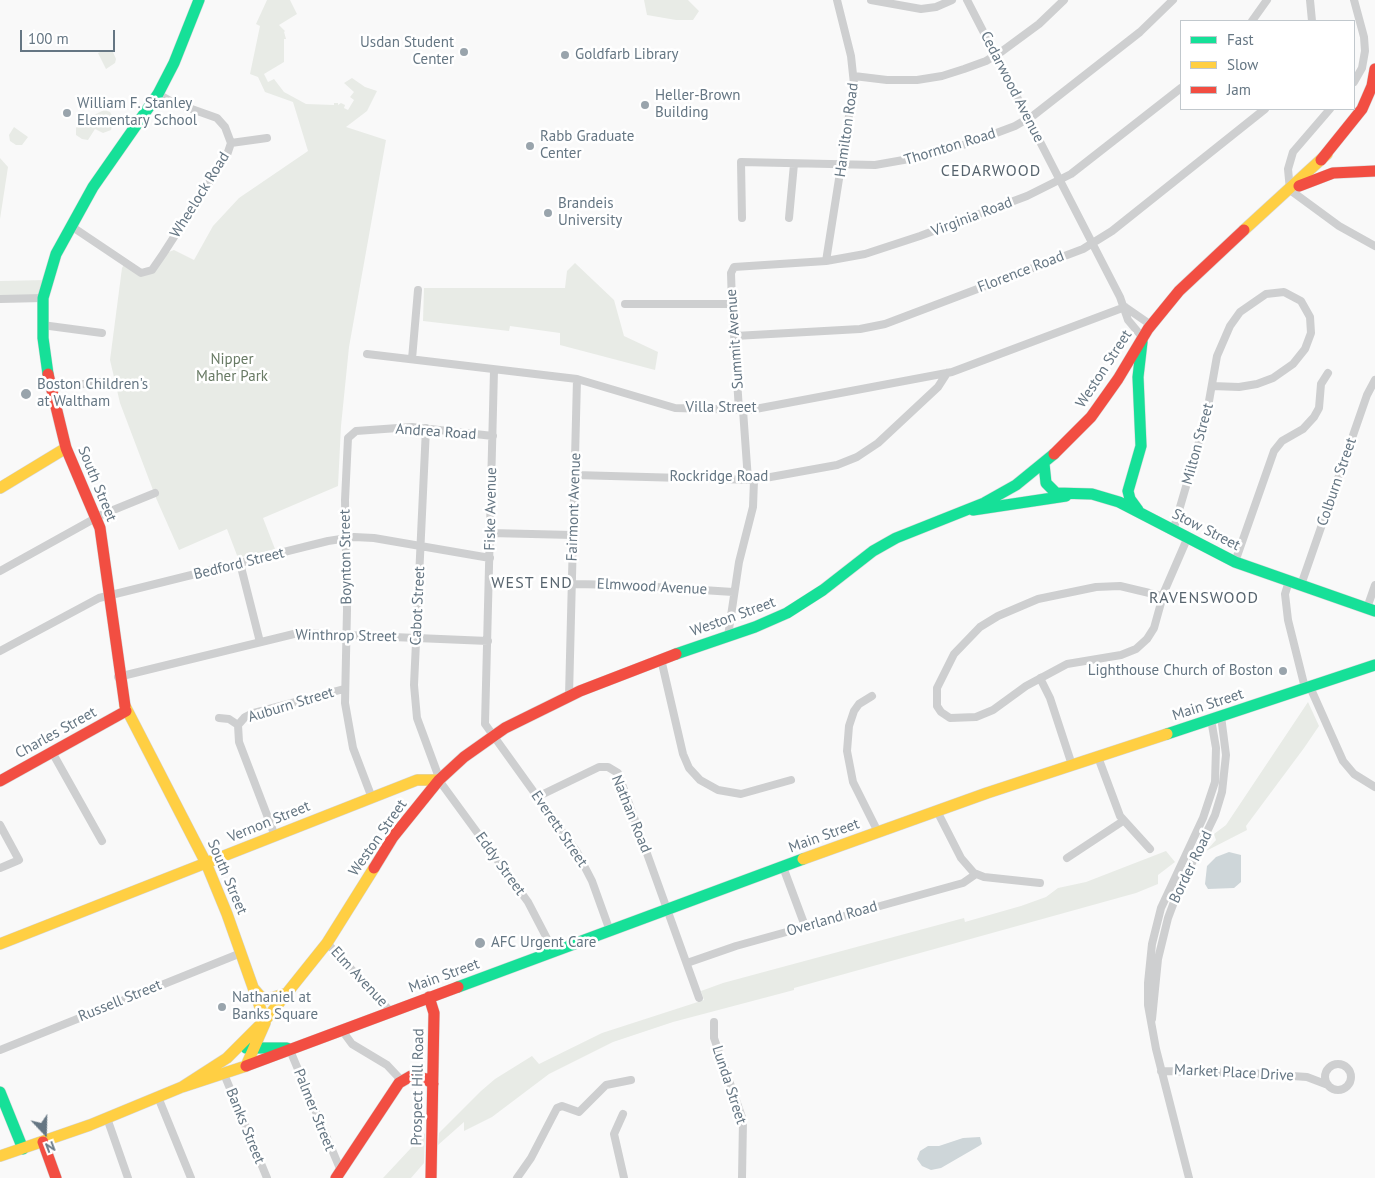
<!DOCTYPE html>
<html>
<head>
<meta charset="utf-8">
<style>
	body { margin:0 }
	#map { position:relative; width:1375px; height:1178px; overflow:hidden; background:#f9f9f9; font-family:"PT Sans",sans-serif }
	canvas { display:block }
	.legend { position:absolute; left:1180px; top:20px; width:175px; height:90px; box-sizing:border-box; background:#fff; border:1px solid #c1c8cd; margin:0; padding:6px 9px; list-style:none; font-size:15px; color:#657683 }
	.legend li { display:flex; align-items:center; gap:10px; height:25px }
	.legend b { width:25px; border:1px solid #c1c8cd }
	.north { position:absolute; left:20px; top:1108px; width:50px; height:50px; -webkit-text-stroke:4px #fff; paint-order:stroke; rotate:159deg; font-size:14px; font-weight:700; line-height:20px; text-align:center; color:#657683 }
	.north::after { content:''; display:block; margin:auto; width:18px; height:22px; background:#657683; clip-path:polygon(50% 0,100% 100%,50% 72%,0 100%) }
	.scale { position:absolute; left:20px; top:30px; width:95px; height:22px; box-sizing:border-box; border:2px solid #657683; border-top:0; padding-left:6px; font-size:15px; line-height:18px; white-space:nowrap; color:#657683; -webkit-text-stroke:4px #fff; paint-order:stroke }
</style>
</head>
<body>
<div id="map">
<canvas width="1375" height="1178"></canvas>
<ul class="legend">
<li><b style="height:6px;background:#16e098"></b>Fast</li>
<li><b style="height:6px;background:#ffcf43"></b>Slow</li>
<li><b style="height:6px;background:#f24e42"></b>Jam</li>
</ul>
<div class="north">N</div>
<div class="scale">100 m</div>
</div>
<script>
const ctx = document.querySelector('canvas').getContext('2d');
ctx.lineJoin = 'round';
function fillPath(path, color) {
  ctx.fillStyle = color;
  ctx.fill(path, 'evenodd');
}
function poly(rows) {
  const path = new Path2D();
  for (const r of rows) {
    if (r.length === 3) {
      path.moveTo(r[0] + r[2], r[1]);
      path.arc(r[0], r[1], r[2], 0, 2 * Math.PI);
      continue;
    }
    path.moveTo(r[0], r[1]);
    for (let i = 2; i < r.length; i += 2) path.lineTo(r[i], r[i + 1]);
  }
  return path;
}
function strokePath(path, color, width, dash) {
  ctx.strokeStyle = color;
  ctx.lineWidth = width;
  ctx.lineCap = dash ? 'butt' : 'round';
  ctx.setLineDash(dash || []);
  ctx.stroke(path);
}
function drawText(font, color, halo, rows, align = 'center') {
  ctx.font = font + ' "PT Sans",sans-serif';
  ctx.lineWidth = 5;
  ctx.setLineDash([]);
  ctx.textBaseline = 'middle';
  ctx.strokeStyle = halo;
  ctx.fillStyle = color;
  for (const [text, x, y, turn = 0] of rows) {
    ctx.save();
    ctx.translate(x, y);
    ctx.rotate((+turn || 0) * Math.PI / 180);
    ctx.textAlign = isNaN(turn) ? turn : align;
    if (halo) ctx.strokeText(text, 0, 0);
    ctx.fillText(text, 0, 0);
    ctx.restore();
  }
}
fillPath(poly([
	[267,0,290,0,297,14,279,25,285,31,284,32,286,39,284,39,284,62,264,74,268,82,274,79,284,92,306,104,334,105,334,103,338,103,338,105,341,103,345,105,344,108,348,110,354,100,350,97,354,92,344,83,352,78,365,87,377,91,367,111,346,127,386,140,349,347,341,426,338,486,263,518,275,549,238,558,227,529,179,550,156,498,120,403,110,360,122,268,125,263,144,274,163,254,174,250,194,260,213,226,239,198,308,151,293,102,265,92,258,77,250,74,260,26,256,24],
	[644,0,688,0,699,11,693,20,676,20,647,15],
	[105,50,113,52,116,59,115,63,106,69,98,53],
	[104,110,110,112,114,119,111,130,103,133,95,129,88,140,82,139,76,135,76,128,85,113,92,116],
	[14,127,28,137,22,145,16,145,10,141,9,135],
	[0,158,8,167,0,219],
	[575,263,614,300,624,336,658,352,655,370,560,345,560,333,510,326,509,331,423,321,424,288,565,288,567,271],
	[47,280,43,298,0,299,0,281],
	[1308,702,1319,726,1304,748,1246,826,1247,830,1206,851,1216,840,1214,834,1226,825],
	[1166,851,1175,862,1158,875,1158,884,1136,893,794,988,794,990,673,1022,613,1042,549,1074,492,1117,464,1131,464,1122,438,1145,439,1133,481,1091,495,1079,532,1056,539,1064,602,1033,704,1000,701,991,723,983,964,918,965,922,1021,906,1046,897,1058,888,1086,882],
	[425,1133,424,1163,411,1178,383,1178]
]), '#e8ebe6');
fillPath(poly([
	[1229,852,1241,855,1241,882,1234,888,1208,889,1205,884,1207,866,1216,857],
	[980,1137,982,1144,979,1146,941,1168,931,1170,922,1166,917,1159,920,1151,928,1146,939,1146,963,1138]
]), '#ced6d9');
const fast = poly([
	[48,374,43,338,43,298,56,254,93,187,158,94,174,63,199,0],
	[1044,464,1046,483,1056,493,1092,494,1119,502,1235,562,1375,611],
	[973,510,1066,496],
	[1138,510,1130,499,1128,491,1141,446,1138,377,1142,342],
	[676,654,755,627,787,613,823,590,873,551,896,538,984,503,1016,485,1054,454],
	[1167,734,1375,665],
	[458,987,803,859],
	[246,1048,287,1048],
	[0,1092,23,1149]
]);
const slow = poly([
	[1244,230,1327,154],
	[0,488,66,448],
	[125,706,206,863,227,914,261,1010,267,1018],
	[803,859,987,793,1167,734],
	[0,944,417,780,439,780],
	[254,989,260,996,267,999,288,993],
	[182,1087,227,1058,267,1018,327,943,374,868],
	[0,1156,90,1125,182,1087,246,1066,265,1023]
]);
const jam = poly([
	[1321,160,1362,109,1372,86,1375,69],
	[1299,186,1333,173,1375,171],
	[48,374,66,448,100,528,125,706],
	[1054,454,1091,417,1118,379,1148,329,1179,291,1244,230],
	[0,781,126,711],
	[374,868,393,837,439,780,464,757,505,728,580,691,676,654],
	[429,997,434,1013,431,1178],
	[246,1066,458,987],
	[43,1142,56,1178],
	[336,1178,399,1083,411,1076,426,1079,433,1084]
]);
strokePath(fast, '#d5d6d7', 12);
strokePath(slow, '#d5d6d7', 12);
strokePath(jam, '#d5d6d7', 12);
strokePath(poly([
	[871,0,921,9,936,7,952,0],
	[967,0,1120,297,1128,320,1143,338],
	[1310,0,1312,21],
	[1354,0,1364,37,1365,51,1362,68,1354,82],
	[1252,21,1267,0],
	[854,76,887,80,917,80,942,76,964,69,986,61,1001,52,1039,24,1064,0],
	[1330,109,1293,152,1288,169,1290,190,1339,226,1375,246],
	[231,143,267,138],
	[742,218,741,162,875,165,932,155,975,141,1015,126,1034,115,1140,32,1173,0],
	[789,218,794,164],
	[71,226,141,273,152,270,163,254,227,155,231,143,225,127,217,118,172,102,158,94],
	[826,261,854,84,851,56,837,0],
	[0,299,43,298],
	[625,304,732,304],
	[1125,307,1151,325],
	[42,325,102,333],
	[735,336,860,329,885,324,1083,249,1112,231,1265,109],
	[367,354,577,379,675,408,750,410,952,372,1125,307],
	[412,359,418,290],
	[494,370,485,724,577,852,592,881,610,931],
	[50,388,101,382],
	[739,410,732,304,731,273,734,267,826,261,865,254,920,236,1027,196,1071,174,1181,88],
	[743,410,748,480],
	[426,428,414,685,417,718,441,783,528,902,554,952],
	[575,475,754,480,837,465,857,457,878,443,938,387,947,373],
	[1173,531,1206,418,1217,356,1230,326,1240,312,1266,294,1284,292,1301,301,1310,317,1311,333,1305,349,1293,364,1273,378,1257,384,1239,387,1212,386],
	[490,533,573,535],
	[1235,562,1274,451,1282,441,1303,429,1314,417,1319,408,1321,384,1328,373],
	[240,563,260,642],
	[0,571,101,515,155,493],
	[1289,581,1285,594,1288,620,1305,688],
	[572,584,626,585,733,592],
	[1301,585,1367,395,1375,380],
	[1162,596,1120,586,1096,587,1038,599,998,616,980,627,954,654,937,688,937,706,941,712,950,718,976,717,993,710,1026,686,1067,664,1121,655,1136,649,1147,639,1154,628,1164,592,1187,539],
	[1367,608,1375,585],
	[728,636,739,562,753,507,754,480],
	[0,651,99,598,328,541,354,537,374,538,490,558],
	[661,659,683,754,689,768,700,780,718,790,741,794,791,780],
	[118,677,298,633,488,641],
	[1040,678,1050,698,1072,765],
	[1310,687,1343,761,1354,774,1375,787],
	[569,696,577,379],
	[872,696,859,704,854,711,849,726,847,751,853,782,878,832],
	[219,718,229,719,238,725],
	[52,752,102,841],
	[1098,757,1120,816,1150,849],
	[537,797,599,767,608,767,618,773,699,998],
	[372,798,353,748,345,703,347,610,345,500,348,438,356,431,412,427,493,436],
	[937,811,961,858,974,873,984,877,1040,883],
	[0,825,19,860,0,868],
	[275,836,239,742,238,725,245,717,253,713,344,689],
	[1067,858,1123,821],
	[783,867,805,926],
	[327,943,390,1011],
	[687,963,736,946,963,883,976,874],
	[1152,1019,1158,959,1168,918,1177,894,1215,815,1222,792,1226,755,1221,716],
	[714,1022,714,1038,743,1120,742,1178],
	[341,1029,352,1044,387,1065,402,1081],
	[289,1048,341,1171],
	[0,1050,241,953],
	[1338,1077,13],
	[1161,1071,1249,1073,1307,1077,1328,1085],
	[224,1074,267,1178],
	[158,1097,191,1178],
	[623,1114,614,1134,624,1178],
	[107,1118,128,1178],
	[517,1178,531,1158,557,1108,562,1106,579,1112,606,1085,631,1080],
	[1189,1178,1156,1049,1148,1005,1148,983,1152,944,1161,908,1203,818,1215,782,1216,748,1211,719]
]), '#cecfd0', 8);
strokePath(fast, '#16e098', 11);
strokePath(slow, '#ffcf43', 11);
strokePath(jam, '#f24e42', 11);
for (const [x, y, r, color] of [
	[464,52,5,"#99a4ac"],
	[565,55,5,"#99a4ac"],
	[645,105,5,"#99a4ac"],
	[67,113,5,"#99a4ac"],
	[530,146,5,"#99a4ac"],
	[548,213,5,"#99a4ac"],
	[26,394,6,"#99a4ac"],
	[1283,671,5,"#99a4ac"],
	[480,943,6,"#99a4ac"],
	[222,1007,5,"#99a4ac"]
]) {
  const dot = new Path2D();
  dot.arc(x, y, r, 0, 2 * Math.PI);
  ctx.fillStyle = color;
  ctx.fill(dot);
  strokePath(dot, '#fff', 2);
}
drawText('15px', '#657683', '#fff', [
	["Usdan Student",454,43,"right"],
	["Center",454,60,"right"],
	["Goldfarb Library",575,55],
	["Heller-Brown",655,96],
	["Building",655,113],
	["William F. Stanley",77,104],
	["Elementary School",77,121],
	["Rabb Graduate",540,137],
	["Center",540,154],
	["Brandeis",558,204],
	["University",558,221],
	["Boston Children's",37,385],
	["at Waltham",37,402],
	["Lighthouse Church of Boston",1273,671,"right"],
	["AFC Urgent Care",491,943],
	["Nathaniel at",232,998],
	["Banks Square",232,1015]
], 'left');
drawText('15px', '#657683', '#fff', [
	["Cedarwood Avenue",1012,87,63],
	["Hamilton Road",847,130,-82],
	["Thornton Road",950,147,-17],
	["Wheelock Road",200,195,-58],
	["Virginia Road",972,217,-21],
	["Florence Road",1021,272,-21],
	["Summit Avenue",735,339,-94],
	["Weston Street",1104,369,-57],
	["Villa Street",721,408],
	["Andrea Road",436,432,4],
	["Milton Street",1198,444,-75],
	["Rockridge Road",719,477],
	["Colburn Street",1337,482,-71],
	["South Street",97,484,68],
	["Fairmont Avenue",574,507,-88],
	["Fiske Avenue",491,509,-89],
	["Stow Street",1206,530,27],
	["Boynton Street",346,557,-91],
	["Bedford Street",239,564,-14],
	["Elmwood Avenue",652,587,3],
	["Cabot Street",418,606,-87],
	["Weston Street",733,617,-20],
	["Winthrop Street",346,636,1],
	["Auburn Street",291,705,-17],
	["Main Street",1208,705,-18],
	["Charles Street",56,733,-29],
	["Nathan Road",631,814,68],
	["Vernon Street",269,822,-22],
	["Everett Street",559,829,56],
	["Main Street",824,836,-20],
	["Weston Street",378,838,-55],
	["Eddy Street",500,864,54],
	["Border Road",1191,867,-64],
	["South Street",227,877,67],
	["Overland Road",832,919,-16],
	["Main Street",444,976,-20],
	["Elm Avenue",359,977,47],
	["Russell Street",120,1001,-22],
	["Market Place Drive",1234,1073,3],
	["Lunda Street",729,1085,72],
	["Prospect Hill Road",418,1087,-89],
	["Palmer Street",314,1110,68],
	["Banks Street",245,1126,68]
]);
drawText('15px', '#687a64', '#fff', [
	["Nipper",232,360],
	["Maher Park",232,377]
]);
ctx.letterSpacing = '1px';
drawText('16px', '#57646e', '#fff', [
	["CEDARWOOD",991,171],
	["WEST END",532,583],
	["RAVENSWOOD",1204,598]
]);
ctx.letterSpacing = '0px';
</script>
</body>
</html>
